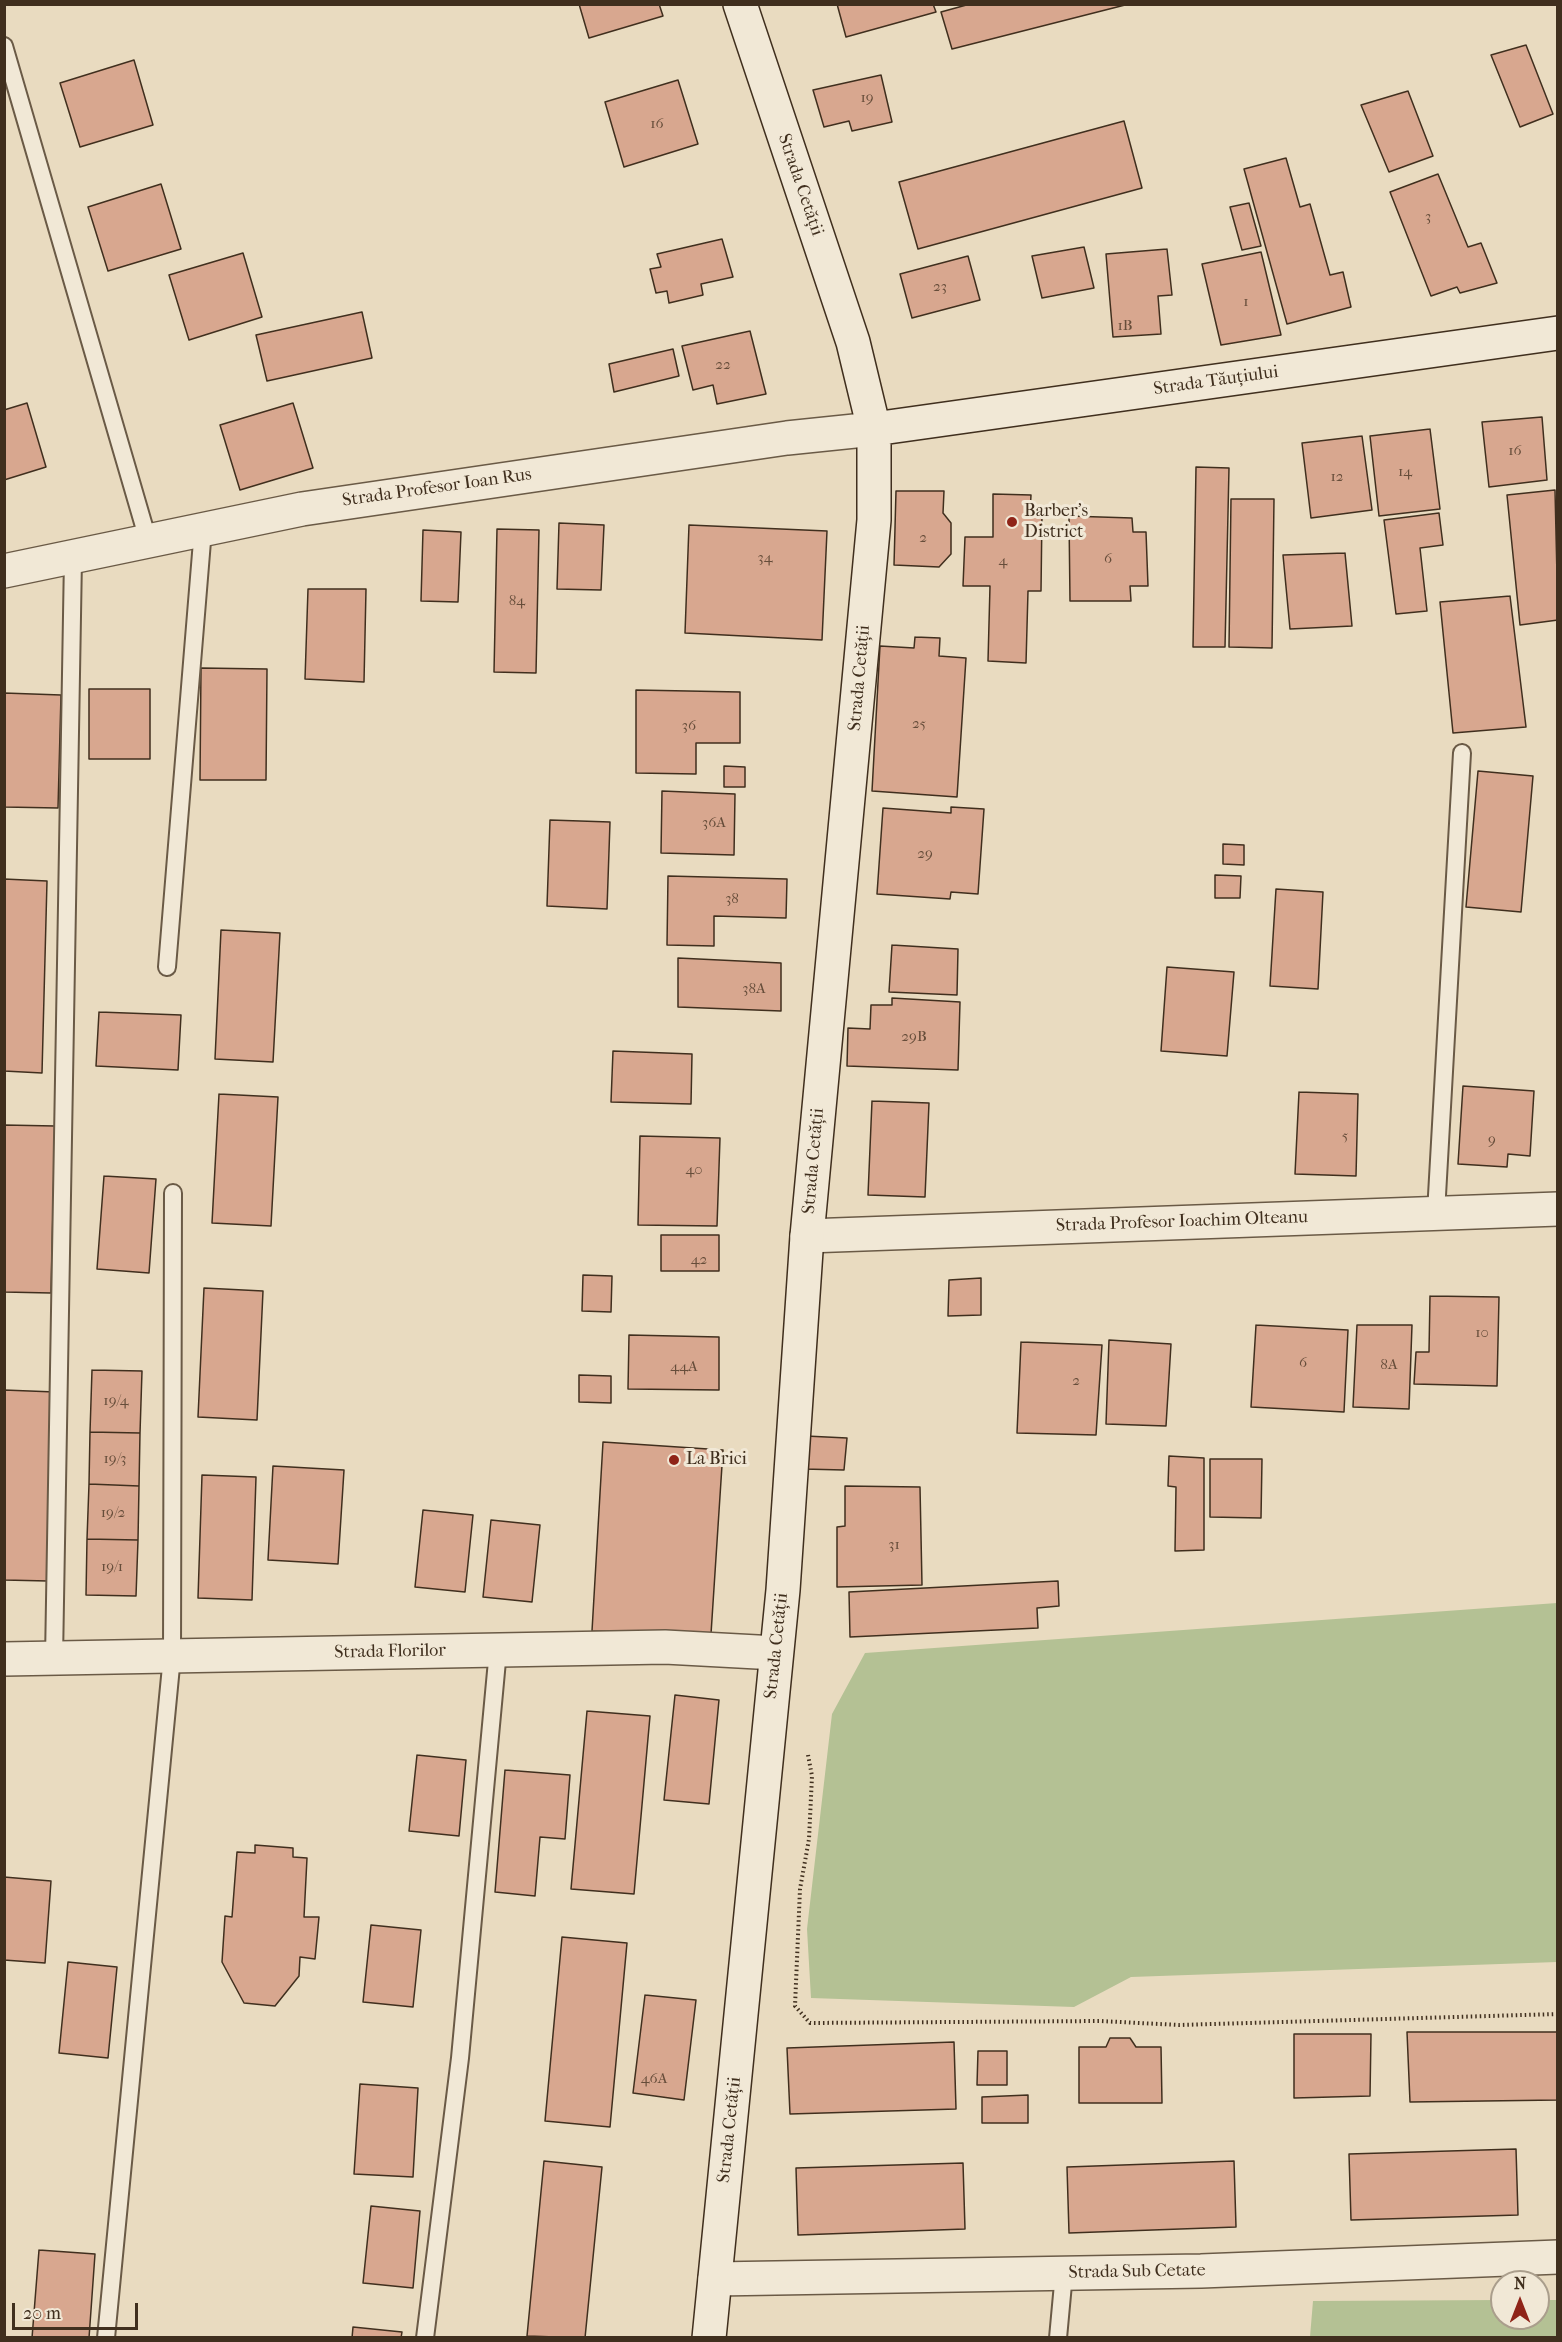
<!DOCTYPE html>
<html>
<head>
<meta charset="utf-8">
<style>
	body { margin:0 }
	#map { position:relative; width:1562px; height:2342px; overflow:hidden; background:#e9dbc0; font-family:"IM FELL French Canon",serif }
	canvas { display:block }
	.frame { position:absolute; inset:0; border:6px solid #402f1e; pointer-events:none }
	.north { position:absolute; left:1490px; top:2270px; width:60px; height:60px; box-sizing:border-box; background:#f1e8d6; border:2px solid #aa9e8c; border-radius:50%; rotate:0deg; font-size:16px; font-weight:700; line-height:24px; text-align:center; color:#402f1e }
	.north::after { content:''; display:block; margin:auto; width:21px; height:27px; background:#8f2418; clip-path:polygon(50% 0,100% 100%,50% 72%,0 100%) }
	.scale { position:absolute; left:12px; top:2303px; width:126px; height:27px; box-sizing:border-box; border:3px solid #402f1e; border-top:0; padding-left:8px; font-size:18px; line-height:21px; white-space:nowrap; color:#402f1e; -webkit-text-stroke:4px #f1e8d6; paint-order:stroke }
</style>
</head>
<body>
<div id="map">
<canvas width="1562" height="2342"></canvas>
<div class="frame"></div>
<div class="north">N</div>
<div class="scale">20 m</div>
</div>
<script>
const ctx = document.querySelector('canvas').getContext('2d');
ctx.lineJoin = 'round';
function fillPath(path, color) {
  ctx.fillStyle = color;
  ctx.fill(path, 'evenodd');
}
function poly(rows) {
  const path = new Path2D();
  for (const r of rows) {
    path.moveTo(r[0], r[1]);
    for (let i = 2; i < r.length; i += 2) path.lineTo(r[i], r[i + 1]);
  }
  return path;
}
function strokePath(path, color, width, dash) {
  ctx.strokeStyle = color;
  ctx.lineWidth = width;
  ctx.lineCap = dash ? 'butt' : 'round';
  ctx.setLineDash(dash || []);
  ctx.stroke(path);
}
function drawText(font, color, halo, rows, align = 'center') {
  ctx.font = font + ' "IM FELL French Canon",serif';
  ctx.lineWidth = 6;
  ctx.setLineDash([]);
  ctx.textBaseline = 'middle';
  ctx.strokeStyle = halo;
  ctx.fillStyle = color;
  for (const [text, x, y, turn = 0] of rows) {
    ctx.save();
    ctx.translate(x, y);
    ctx.rotate((+turn || 0) * Math.PI / 180);
    ctx.textAlign = isNaN(turn) ? turn : align;
    if (halo) ctx.strokeText(text, 0, 0);
    ctx.fillText(text, 0, 0);
    ctx.restore();
  }
}
fillPath(poly([
	[1557,1603,1557,1962,1131,1977,1074,2007,811,1998,807,1929,832,1714,865,1653],
	[1502,2300,1502,2318,1538,2318,1538,2300,1557,2300,1557,2337,1310,2337,1313,2301]
]), '#b4c194');
const building = poly([
	[579,4,659,4,663,16,589,38,579,4],
	[837,4,933,4,936,12,846,37,837,4],
	[970,4,1125,4,1125,5,952,49,941,12,970,4],
	[1526,45,1553,114,1520,127,1491,55,1526,45],
	[134,60,153,125,80,147,60,83,134,60],
	[881,75,892,122,852,131,849,121,824,127,813,90,881,75],
	[678,80,698,144,624,167,605,102,678,80],
	[1408,91,1433,156,1389,172,1361,105,1408,91],
	[1124,121,1142,188,918,249,899,182,1124,121],
	[1286,158,1300,207,1310,204,1330,275,1343,272,1351,307,1287,324,1244,169,1286,158],
	[1438,174,1468,247,1481,243,1497,283,1460,293,1457,287,1431,296,1390,192,1438,174],
	[161,184,181,249,108,271,88,207,161,184],
	[1249,203,1261,246,1242,250,1230,207,1249,203],
	[722,239,733,277,701,284,703,295,669,303,667,291,656,293,650,269,661,267,657,254,722,239],
	[1084,247,1094,288,1042,298,1032,256,1084,247],
	[1167,249,1172,295,1158,296,1161,334,1113,337,1106,254,1167,249],
	[1261,252,1281,335,1221,345,1202,264,1261,252],
	[243,253,262,317,189,340,169,275,243,253],
	[968,256,980,300,912,318,900,274,968,256],
	[362,312,372,358,267,381,256,335,362,312],
	[750,331,766,394,717,404,713,385,693,390,682,346,750,331],
	[673,349,679,376,614,392,609,364,673,349],
	[27,403,46,467,4,480,4,410,27,403],
	[293,403,313,468,240,490,220,425,293,403],
	[1542,417,1547,480,1489,487,1482,422,1542,417],
	[1430,429,1440,509,1379,516,1370,436,1430,429],
	[1362,436,1372,510,1311,518,1302,443,1362,436],
	[1196,467,1229,468,1225,647,1193,647,1196,467],
	[1555,490,1558,620,1520,625,1507,495,1555,490],
	[896,491,944,491,943,513,951,523,951,554,939,567,894,565,896,491],
	[993,494,1031,495,1030,513,1042,513,1041,591,1028,591,1026,663,988,661,990,586,963,586,965,537,993,537,993,494],
	[1231,499,1274,499,1272,648,1229,647,1231,499],
	[1439,513,1443,545,1420,548,1427,611,1396,614,1384,520,1439,513],
	[1069,516,1132,518,1133,532,1146,532,1148,586,1130,586,1131,601,1070,601,1069,516],
	[559,523,604,525,601,590,557,589,559,523],
	[689,525,827,531,822,640,685,633,689,525],
	[497,529,539,530,536,673,494,672,497,529],
	[423,530,461,532,458,602,421,601,423,530],
	[1345,553,1352,626,1290,629,1283,555,1345,553],
	[308,589,366,589,364,682,305,679,308,589],
	[1510,596,1526,727,1453,733,1440,602,1510,596],
	[915,637,940,638,939,656,966,658,957,797,872,791,880,646,914,648,915,637],
	[201,668,267,669,266,780,200,780,201,668],
	[89,689,150,689,150,759,89,759,89,689],
	[636,690,740,692,740,743,696,743,696,774,636,773,636,690],
	[4,693,61,695,58,808,4,807,4,693],
	[724,766,745,767,745,787,724,787,724,766],
	[1478,771,1533,776,1521,912,1466,907,1478,771],
	[662,791,735,794,734,855,661,853,662,791],
	[951,807,984,809,978,894,951,892,950,899,877,894,883,808,951,813,951,807],
	[550,820,610,822,607,909,547,906,550,820],
	[1223,844,1244,845,1244,865,1223,864,1223,844],
	[1215,875,1241,876,1240,898,1215,898,1215,875],
	[668,876,787,879,786,918,714,916,714,946,667,945,668,876],
	[4,879,47,881,42,1073,4,1071,4,879],
	[1276,889,1323,892,1318,989,1270,986,1276,889],
	[221,930,280,933,273,1062,215,1059,221,930],
	[892,945,958,949,957,995,889,992,892,945],
	[678,958,781,963,781,1011,678,1007,678,958],
	[1167,967,1234,972,1227,1056,1161,1051,1167,967],
	[892,998,960,1002,958,1070,847,1066,848,1028,870,1029,871,1005,892,1005,892,998],
	[99,1012,181,1015,178,1070,96,1066,99,1012],
	[613,1051,692,1054,691,1104,611,1102,613,1051],
	[1463,1086,1534,1091,1530,1156,1508,1154,1507,1167,1458,1164,1463,1086],
	[1299,1092,1358,1094,1356,1176,1295,1174,1299,1092],
	[219,1094,278,1097,271,1226,212,1223,219,1094],
	[872,1101,929,1103,925,1197,868,1195,872,1101],
	[4,1125,55,1126,51,1293,4,1292,4,1125],
	[640,1136,720,1138,717,1226,638,1225,640,1136],
	[104,1176,156,1179,149,1273,97,1269,104,1176],
	[661,1235,719,1235,719,1271,661,1271,661,1235],
	[583,1275,612,1276,611,1312,582,1311,583,1275],
	[981,1278,981,1315,948,1316,949,1280,981,1278],
	[204,1288,263,1291,257,1420,198,1417,204,1288],
	[1430,1296,1499,1297,1497,1386,1414,1384,1416,1352,1429,1352,1430,1296],
	[1256,1325,1348,1330,1344,1412,1251,1407,1256,1325],
	[1357,1325,1412,1325,1409,1409,1353,1407,1357,1325],
	[629,1335,719,1337,719,1390,628,1389,629,1335],
	[1109,1340,1171,1344,1166,1426,1106,1424,1109,1340],
	[1021,1342,1102,1345,1096,1435,1017,1433,1021,1342],
	[92,1370,142,1371,140,1433,90,1432,92,1370],
	[579,1375,611,1376,611,1403,579,1402,579,1375],
	[4,1390,55,1392,48,1581,4,1580,4,1390],
	[90,1432,140,1433,139,1486,89,1484,90,1432],
	[806,1436,847,1438,844,1470,803,1469,806,1436],
	[603,1442,723,1450,711,1634,592,1631,603,1442],
	[1169,1456,1204,1458,1204,1550,1175,1551,1176,1487,1168,1486,1169,1456],
	[1210,1459,1262,1459,1261,1518,1210,1517,1210,1459],
	[273,1466,344,1470,338,1564,268,1560,273,1466],
	[202,1475,256,1477,252,1600,198,1598,202,1475],
	[89,1484,139,1486,138,1540,87,1539,89,1484],
	[845,1486,920,1487,922,1585,837,1587,837,1527,845,1526,845,1486],
	[423,1510,473,1515,465,1592,415,1587,423,1510],
	[491,1520,540,1525,532,1602,483,1597,491,1520],
	[87,1539,138,1540,136,1596,86,1595,87,1539],
	[1058,1581,1059,1606,1037,1608,1038,1628,850,1637,849,1592,1058,1581],
	[675,1695,719,1700,709,1804,664,1800,675,1695],
	[587,1711,650,1716,634,1894,571,1889,587,1711],
	[417,1755,466,1760,459,1836,409,1831,417,1755],
	[505,1770,570,1775,565,1839,540,1837,535,1896,495,1892,505,1770],
	[255,1845,293,1848,293,1857,307,1858,304,1917,319,1917,315,1959,300,1957,299,1976,275,2006,244,2003,222,1962,225,1916,232,1917,237,1852,255,1853,255,1845],
	[4,1877,51,1881,45,1963,4,1960,4,1877],
	[371,1925,421,1930,413,2007,363,2002,371,1925],
	[562,1937,627,1943,610,2127,545,2121,562,1937],
	[68,1962,117,1967,108,2058,59,2053,68,1962],
	[645,1995,696,2000,684,2100,633,2093,645,1995],
	[1407,2032,1558,2032,1558,2100,1410,2102,1407,2032],
	[1294,2034,1371,2034,1370,2096,1294,2098,1294,2034],
	[1110,2038,1130,2038,1136,2047,1161,2047,1162,2103,1079,2103,1079,2047,1106,2047,1110,2038],
	[954,2042,956,2109,790,2114,787,2048,954,2042],
	[978,2051,1007,2051,1007,2085,977,2085,978,2051],
	[360,2084,418,2088,413,2177,354,2174,360,2084],
	[1028,2095,1028,2123,982,2123,982,2097,1028,2095],
	[1516,2149,1518,2215,1351,2220,1349,2154,1516,2149],
	[544,2161,602,2167,585,2338,527,2336,544,2161],
	[1234,2161,1236,2227,1069,2233,1067,2167,1234,2161],
	[963,2163,965,2229,798,2235,796,2168,963,2163],
	[371,2206,420,2211,413,2288,363,2283,371,2206],
	[39,2250,95,2254,89,2338,32,2338,39,2250],
	[353,2327,402,2332,401,2338,352,2338,353,2327]
]);
fillPath(building, '#d8a78f');
strokePath(building, '#402f1e', 1.5);
const lane = poly([
	[4,46,148,540],
	[167,967,203,529],
	[1436,1213,1462,753],
	[54,1658,73,558],
	[106,2338,172,1656,173,1193],
	[425,2338,460,2058,498,1650],
	[1058,2338,1064,2273]
]);
const street = poly([
	[4,571,302,509,787,438,874,429],
	[807,1236,1558,1209],
	[4,1659,665,1647,776,1653],
	[715,2279,1201,2271,1558,2257]
]);
const secondary = poly([
	[874,429,1558,333],
	[709,2338,783,1590,807,1236,874,520,874,429,853,342,740,4]
]);
strokePath(lane, '#6a5a46', 20);
strokePath(street, '#6a5a46', 36);
strokePath(secondary, '#402f1e', 36);
strokePath(poly([
	[808,1755,812,1776,809,1839,800,1889,795,2006,810,2023,1100,2021,1179,2025,1558,2014]
]), '#402f1e', 4, [1.5, 3]);
strokePath(lane, '#f1e8d6', 16);
strokePath(street, '#f1e8d6', 33);
strokePath(secondary, '#f1e8d6', 33);
for (const [x, y, r, color] of [
	[1012,522,6,"#8f2418"],
	[674,1460,6,"#8f2418"]
]) {
  const dot = new Path2D();
  dot.arc(x, y, r, 0, 2 * Math.PI);
  ctx.fillStyle = color;
  ctx.fill(dot);
  strokePath(dot, '#f1e8d6', 2);
}
drawText('15px', '#664d3a', null, [
	["19",867,98],
	["16",657,124],
	["3",1428,217],
	["23",940,287],
	["1",1246,302],
	["1B",1125,326],
	["22",723,365],
	["16",1515,451],
	["14",1405,472],
	["12",1337,477],
	["2",923,538],
	["34",765,558],
	["6",1108,559],
	["4",1003,561],
	["84",517,601],
	["25",919,724],
	["36",689,726],
	["36A",714,823],
	["29",925,854],
	["38",732,899],
	["38A",754,989],
	["29B",914,1037],
	["5",1345,1136],
	["9",1492,1140],
	["40",694,1170],
	["42",699,1260],
	["10",1482,1333],
	["6",1303,1363],
	["8A",1389,1365],
	["44A",684,1367],
	["2",1076,1381],
	["19/4",116,1401],
	["19/3",115,1459],
	["19/2",113,1513],
	["31",894,1545],
	["19/1",112,1567],
	["46A",654,2079]
]);
drawText('18px', '#402f1e', '#f1e8d6', [
	["Strada Cetății",800,185,71],
	["Strada Tăuțiului",1216,381,-8],
	["Strada Profesor Ioan Rus",437,488,-8],
	["Strada Cetății",860,678,-85],
	["Strada Cetății",814,1161,-85],
	["Strada Profesor Ioachim Olteanu",1182,1222,-2],
	["Strada Cetății",777,1646,-84],
	["Strada Florilor",390,1652,-1],
	["Strada Cetății",730,2130,-84],
	["Strada Sub Cetate",1137,2272,-1]
]);
drawText('18px', '#402f1e', '#f1e8d6', [
	["Barber's",1024,512],
	["District",1024,533],
	["La Brici",686,1460]
], 'left');
</script>
</body>
</html>
